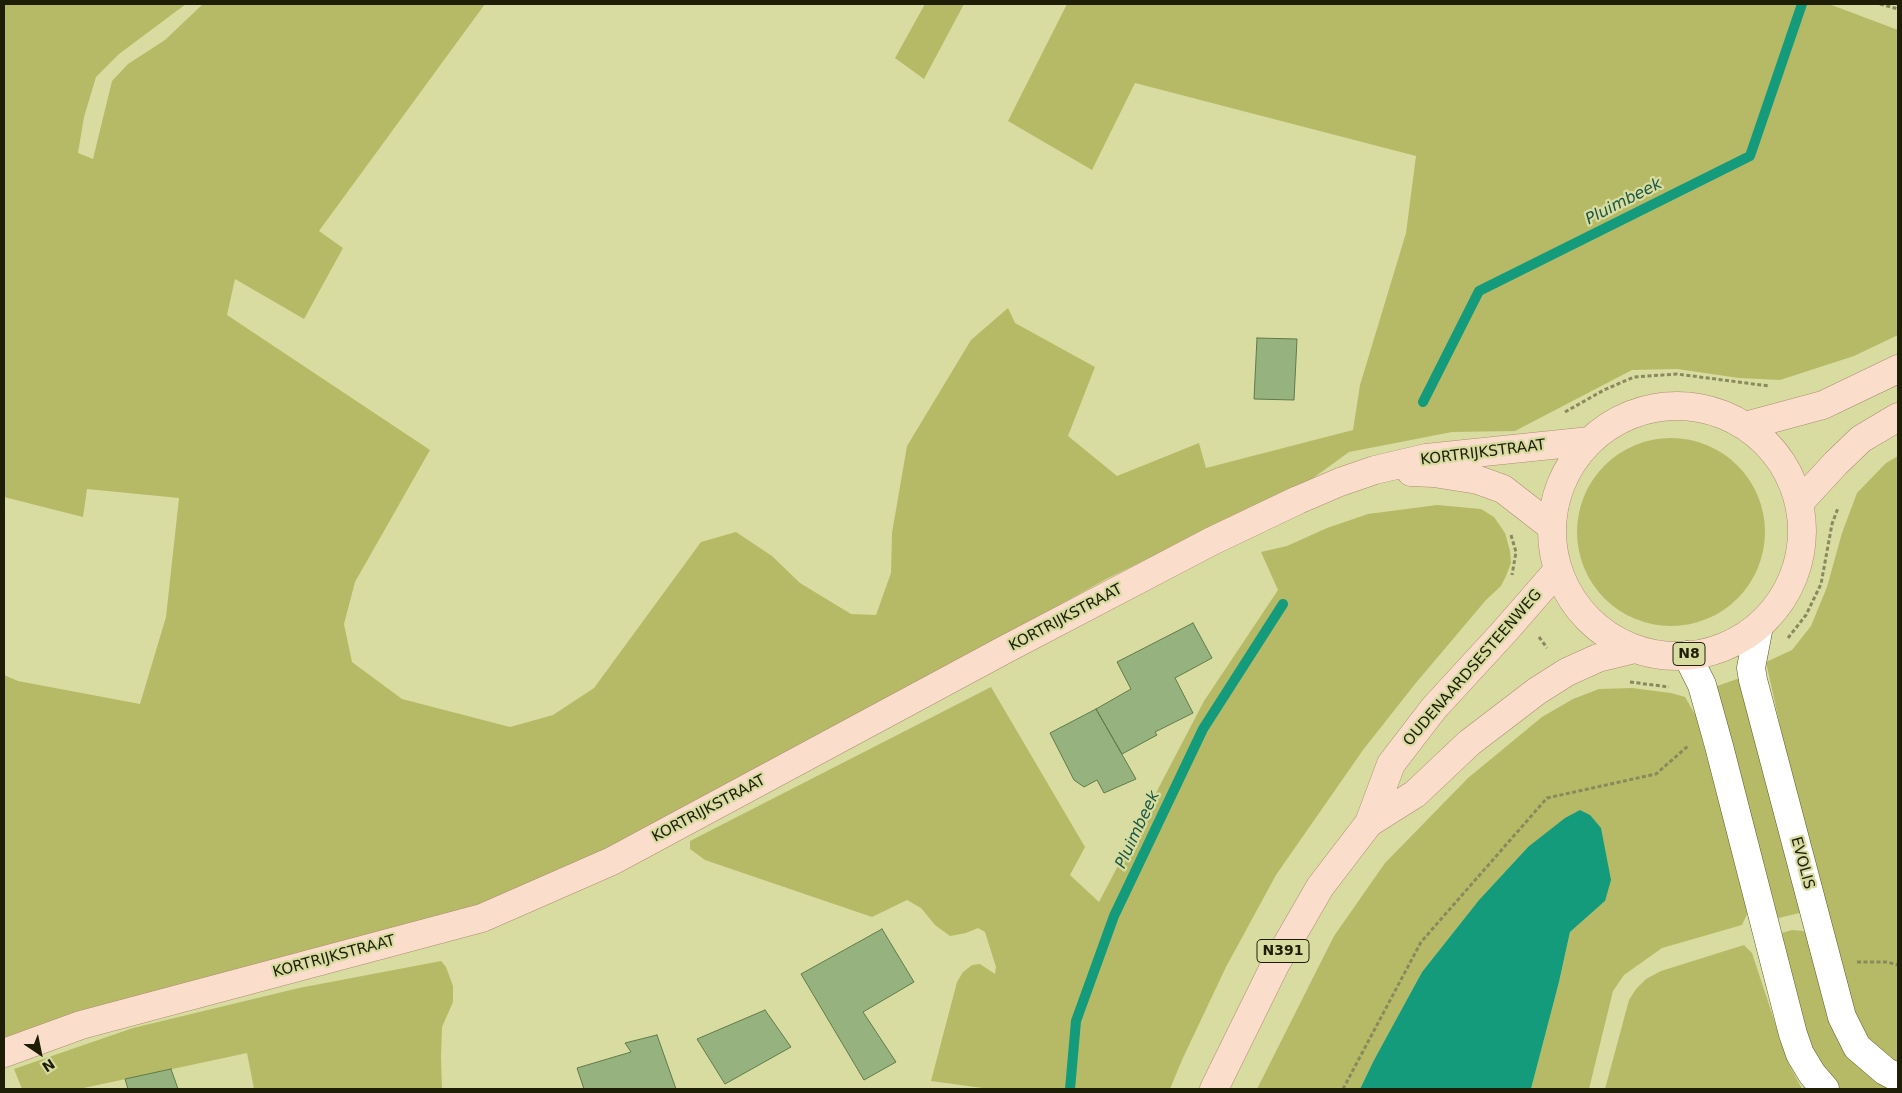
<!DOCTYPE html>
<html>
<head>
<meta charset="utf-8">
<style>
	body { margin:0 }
	#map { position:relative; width:1902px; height:1093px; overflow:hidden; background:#d8dca0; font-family:"DejaVu Sans",sans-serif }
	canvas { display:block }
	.frame { position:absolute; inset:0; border:5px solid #1e1e07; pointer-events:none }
	.north { position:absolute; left:15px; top:1028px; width:50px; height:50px; -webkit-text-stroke:4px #d8dca0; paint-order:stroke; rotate:146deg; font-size:14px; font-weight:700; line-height:20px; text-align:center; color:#1e1e07 }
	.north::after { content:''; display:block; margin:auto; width:18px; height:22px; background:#1e1e07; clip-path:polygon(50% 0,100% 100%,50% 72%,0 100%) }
</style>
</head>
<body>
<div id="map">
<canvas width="1902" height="1093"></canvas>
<div class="frame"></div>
<div class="north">N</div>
</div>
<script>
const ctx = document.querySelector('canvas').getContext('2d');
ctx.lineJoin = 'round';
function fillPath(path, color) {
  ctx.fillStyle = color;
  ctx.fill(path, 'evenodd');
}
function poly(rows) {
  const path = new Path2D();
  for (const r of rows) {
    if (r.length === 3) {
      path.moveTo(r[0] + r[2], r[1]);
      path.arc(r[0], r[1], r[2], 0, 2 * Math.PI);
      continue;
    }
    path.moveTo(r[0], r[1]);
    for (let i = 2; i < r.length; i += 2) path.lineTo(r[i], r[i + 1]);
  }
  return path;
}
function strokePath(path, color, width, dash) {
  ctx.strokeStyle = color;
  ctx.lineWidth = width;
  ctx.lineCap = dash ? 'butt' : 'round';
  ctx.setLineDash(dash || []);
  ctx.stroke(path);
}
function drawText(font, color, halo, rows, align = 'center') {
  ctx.font = font + ' "DejaVu Sans",sans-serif';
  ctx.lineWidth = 4.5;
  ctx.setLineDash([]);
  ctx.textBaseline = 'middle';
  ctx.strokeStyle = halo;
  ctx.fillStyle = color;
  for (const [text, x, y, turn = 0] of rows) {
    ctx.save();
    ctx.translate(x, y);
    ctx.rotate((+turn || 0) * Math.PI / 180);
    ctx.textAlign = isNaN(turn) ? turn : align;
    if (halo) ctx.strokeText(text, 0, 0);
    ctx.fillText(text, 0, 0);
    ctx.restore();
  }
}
fillPath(poly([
	[4,4,186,4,119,54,96,77,84,117,78,153,93,159,112,81,128,64,165,40,203,4,485,4,319,231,343,248,304,319,235,279,227,315,430,450,355,582,344,624,352,662,402,699,510,727,553,715,594,688,701,542,736,532,772,556,800,583,851,614,876,615,891,573,892,533,907,446,971,340,1008,308,1015,323,1095,367,1068,436,1117,476,1199,443,1206,468,1353,430,1360,385,1406,233,1416,156,1135,83,1092,170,1008,121,1067,4,1829,4,1898,30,1898,335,1854,356,1780,380,1739,378,1677,369,1632,370,1515,431,1452,432,1349,452,1309,481,1106,579,835,730,601,856,459,916,4,1039,4,675,18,681,140,704,166,617,179,498,87,489,83,517,4,497],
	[925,4,964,4,924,79,895,58],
	[1671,532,94],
	[1898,456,1898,1065,1873,1047,1861,1028,1844,988,1793,785,1766,662,1792,650,1811,626,1827,587,1842,533,1857,493,1886,463],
	[1437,505,1481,509,1494,517,1505,533,1510,551,1511,563,1506,576,1501,586,1486,600,1415,684,1363,750,1276,875,1226,967,1182,1060,1170,1089,990,1089,931,1081,957,982,963,972,972,965,980,964,995,974,996,967,985,932,978,928,966,933,950,936,935,925,921,908,907,900,872,917,705,860,690,849,690,841,991,687,1085,847,1070,875,1099,902,1204,701,1278,590,1261,552,1287,546,1327,528,1368,514],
	[1740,678,1803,912,1775,919,1717,686],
	[1632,688,1671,693,1685,697,1696,716,1748,912,1742,925,1662,948,1624,975,1613,991,1589,1089,1531,1089,1559,982,1570,932,1605,901,1528,847,1479,900,1422,972,1374,1060,1360,1089,1257,1089,1334,936,1385,863,1468,778,1542,717,1573,699,1599,689],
	[1792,930,1803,931,1807,934,1897,1089,1840,1089,1823,1070,1799,1021,1778,934],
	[1744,945,1752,953,1788,1062,1802,1089,1605,1089,1629,1000,1636,989,1646,979,1661,971],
	[441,961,446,967,453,986,453,1002,442,1027,441,1057,442,1089,254,1089,247,1053,79,1089,22,1089,14,1069,133,1028,299,988]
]), '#b6ba66');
fillPath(poly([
	[1580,810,1590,815,1601,828,1611,880,1605,901,1570,932,1559,982,1531,1089,1360,1089,1374,1060,1422,972,1479,900,1528,847,1565,818]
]), '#139b7b');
strokePath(poly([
	[1423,402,1479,291,1750,156,1802,4],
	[1070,1089,1076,1021,1114,916,1203,729,1283,604]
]), '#139b7b', 10);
const building = poly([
	[1257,338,1297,339,1294,400,1254,399,1257,338],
	[1193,623,1212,658,1175,678,1193,713,1155,732,1157,735,1122,754,1096,709,1131,689,1117,662,1193,623],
	[1096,709,1136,779,1104,793,1097,780,1084,787,1074,780,1050,733,1096,709],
	[882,929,914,982,863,1012,896,1062,864,1080,801,974,882,929],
	[765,1010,791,1047,725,1084,697,1039,765,1010],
	[657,1035,676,1089,584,1089,577,1068,631,1052,625,1043,657,1035],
	[171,1069,178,1089,128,1089,125,1079,171,1069]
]);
fillPath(building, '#96b27e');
strokePath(building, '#607a49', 1);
const minor = poly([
	[1759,626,1751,668,1753,680,1842,1017,1857,1047,1885,1071,1898,1078],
	[1687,655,1702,685,1719,746,1793,1034,1800,1054,1812,1074,1825,1089]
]);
const major = poly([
	[1677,531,125],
	[1745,426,1823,405,1898,369],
	[1411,472,1434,473,1478,480,1503,489,1552,527],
	[1799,503,1836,463,1861,439,1898,417],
	[1369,823,1415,794,1469,743,1537,691,1567,672,1598,658,1635,649],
	[4,1053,81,1025,482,918,612,861,1006,649,1212,541,1298,500,1340,482,1375,470,1426,458,1590,441],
	[1214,1089,1275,965,1320,887,1369,823,1391,764,1434,708,1504,632,1558,570]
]);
strokePath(minor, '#5a5c24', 29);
strokePath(major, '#ac8c71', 29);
strokePath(poly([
	[1880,4,1898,9],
	[1565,412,1604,390,1634,377,1677,374,1769,386],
	[1511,535,1516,552,1512,575],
	[1539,637,1547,648],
	[1788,638,1806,615,1821,584,1832,524,1838,508],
	[1630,682,1669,687],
	[1857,962,1887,962,1898,965],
	[1343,1089,1421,942,1547,798,1656,774,1688,746]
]), '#888a5e', 3, [4, 2.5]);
strokePath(minor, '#fff', 28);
strokePath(major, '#fbddcc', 28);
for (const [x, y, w] of [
	[1689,654,32],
	[1283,951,52]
]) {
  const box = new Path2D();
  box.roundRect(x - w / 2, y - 11.5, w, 23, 4);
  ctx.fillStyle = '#d8dca0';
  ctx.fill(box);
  strokePath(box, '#1e1e07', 1);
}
drawText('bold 14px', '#1e1e07', null, [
	["N8",1689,654],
	["N391",1283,951]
]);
drawText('15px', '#1e1e07', '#d8dca0', [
	["KORTRIJKSTRAAT",1483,453,-7],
	["KORTRIJKSTRAAT",1066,618,-28],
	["OUDENAARDSESTEENWEG",1473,668,-49],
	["KORTRIJKSTRAAT",709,809,-28],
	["EVOLIS",1802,863,75],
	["KORTRIJKSTRAAT",334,957,-15]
]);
drawText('italic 16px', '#175746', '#d8dca0', [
	["Pluimbeek",1624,202,-27],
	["Pluimbeek",1138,830,-65]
]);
</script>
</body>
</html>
